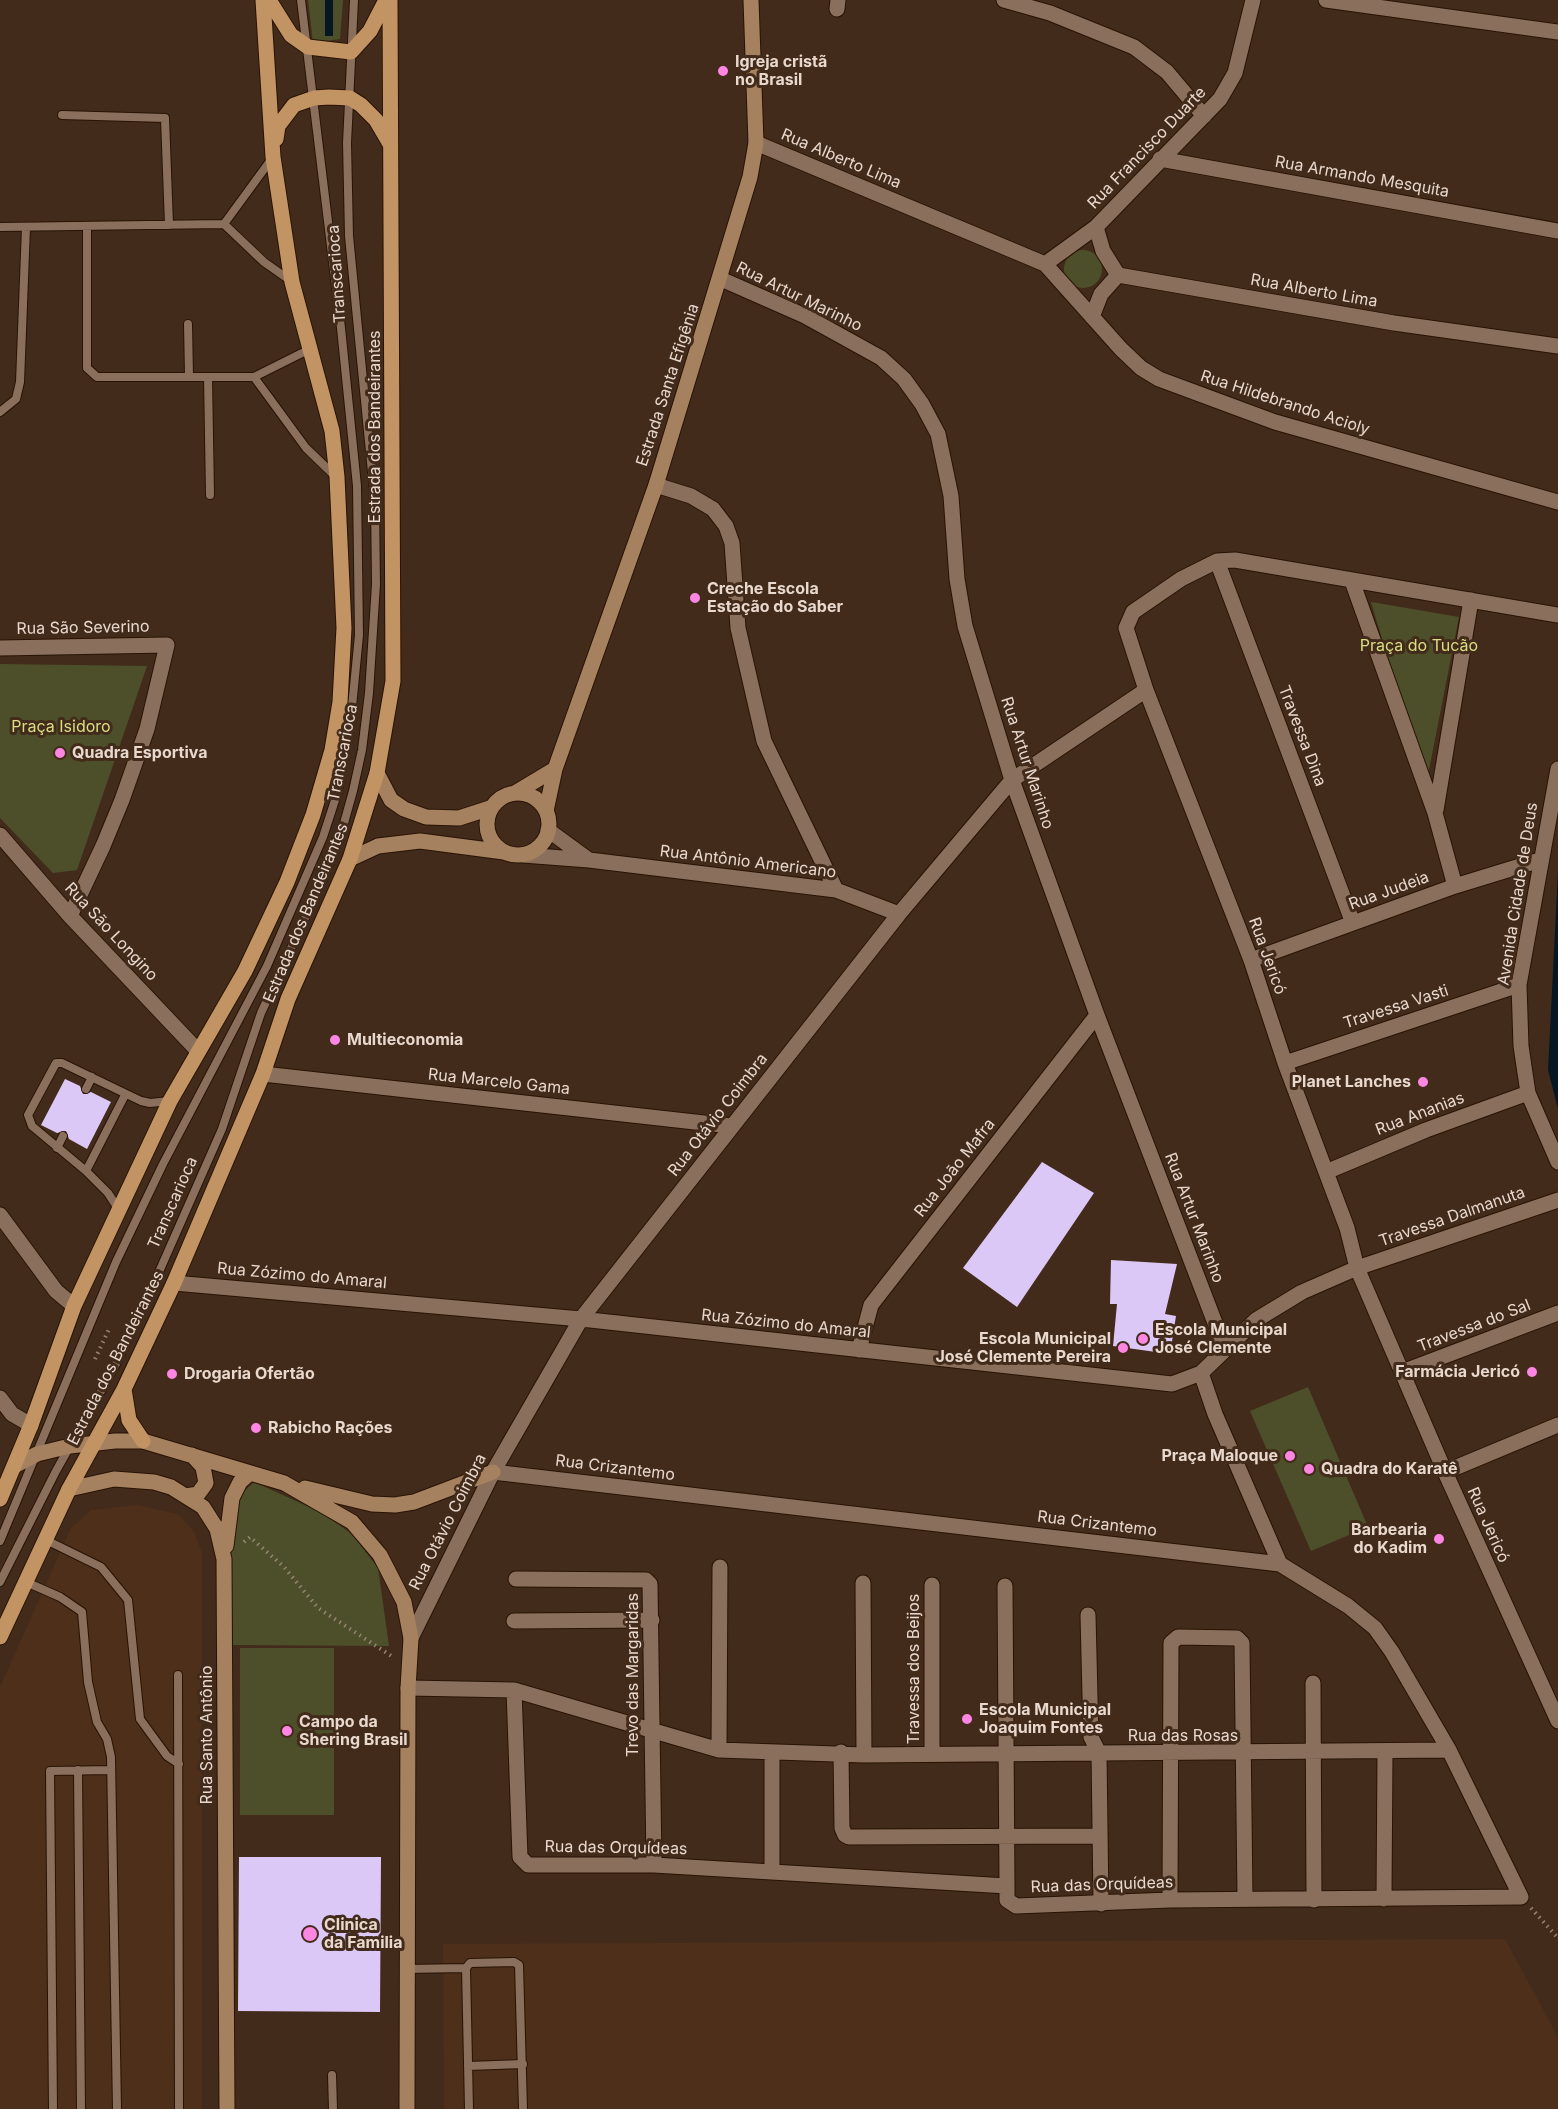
<!DOCTYPE html>
<html>
<head>
<meta charset="utf-8">
<style>
	body { margin:0 }
	canvas { display:block; background:#422b1a }
</style>
</head>
<body>
<canvas width="1558" height="2109"></canvas>
<script>
const ctx = document.querySelector('canvas').getContext('2d');
ctx.lineJoin = 'round';
function fillPath(path, color) {
  ctx.fillStyle = color;
  ctx.fill(path, 'evenodd');
}
function poly(rows) {
  const path = new Path2D();
  for (const r of rows) {
    if (r.length === 3) {
      path.moveTo(r[0] + r[2], r[1]);
      path.arc(r[0], r[1], r[2], 0, 2 * Math.PI);
      continue;
    }
    path.moveTo(r[0], r[1]);
    for (let i = 2; i < r.length; i += 2) path.lineTo(r[i], r[i + 1]);
  }
  return path;
}
function strokePath(path, color, width, dash) {
  ctx.strokeStyle = color;
  ctx.lineWidth = width;
  ctx.lineCap = dash ? 'butt' : 'round';
  ctx.setLineDash(dash || []);
  ctx.stroke(path);
}
function drawText(font, color, halo, rows, align = 'center') {
  ctx.font = font + ' Inter,sans-serif';
  ctx.lineWidth = 6;
  ctx.setLineDash([]);
  ctx.textBaseline = 'middle';
  ctx.strokeStyle = halo;
  ctx.fillStyle = color;
  for (const [text, x, y, turn = 0] of rows) {
    ctx.save();
    ctx.translate(x, y);
    ctx.rotate((+turn || 0) * Math.PI / 180);
    ctx.textAlign = isNaN(turn) ? turn : align;
    if (halo) ctx.strokeText(text, 0, 0);
    ctx.fillText(text, 0, 0);
    ctx.restore();
  }
}
fillPath(poly([
	[137,1505,178,1514,193,1530,202,1552,202,2109,0,2109,0,1687,71,1528,91,1510],
	[1505,1939,1558,2037,1558,2109,444,2109,443,1944]
]), '#4d2f1a');
fillPath(poly([
	[308,0,343,0,340,39,313,43],
	[1083,269,19],
	[1371,602,1459,617,1426,785],
	[0,664,147,666,77,870,53,873,0,818],
	[1308,1387,1368,1527,1311,1551,1250,1411],
	[254,1482,320,1512,352,1534,378,1568,389,1646,233,1645,230,1553,239,1496],
	[240,1648,334,1648,334,1815,240,1815]
]), '#4d4f2a');
fillPath(poly([
	[325,0,333,0,333,36,325,36],
	[1558,871,1558,1109,1548,1070]
]), '#051723');
fillPath(poly([
	[65,1079,80,1086,83,1094,91,1092,111,1102,87,1149,69,1139,66,1131,57,1133,41,1125],
	[1042,1162,1094,1193,1017,1307,963,1268],
	[1111,1260,1177,1264,1165,1314,1176,1316,1170,1354,1113,1346,1117,1304,1110,1304],
	[239,1857,381,1857,380,2012,238,2011]
]), '#dbc8f7');
const lane = poly([
	[62,115,165,118,169,225],
	[224,224,273,157],
	[0,227,224,224,264,262,291,281],
	[87,227,87,368,97,377,254,377,310,349],
	[188,324,189,376],
	[208,377,210,495],
	[254,377,306,448,335,476],
	[0,412,16,399,20,382,26,227],
	[86,1089,92,1077],
	[57,1148,63,1136],
	[86,1171,125,1095],
	[119,1210,108,1193,86,1171,32,1126,28,1115,56,1063,62,1063,141,1101,150,1103,170,1101],
	[46,1540,101,1567,128,1600,140,1719,167,1756,179,1764],
	[0,1541,116,1262,163,1164,267,966,323,837,338,791,352,707,359,635,357,486,341,328,301,0],
	[0,1582,56,1471,114,1368,155,1281,222,1129,261,1013,326,873,341,834,353,791,362,750,369,693,376,584,375,503,349,236,347,143,354,0],
	[26,1582,60,1597,82,1612,88,1682,97,1722,107,1739,111,1757,117,2109],
	[178,1675,179,2109],
	[78,1770,81,2109],
	[466,1968,470,1963,514,1962,519,1965,523,2109],
	[406,1969,466,1968,469,2109],
	[468,2066,523,2064],
	[332,2075,333,2109],
	[53,2109,50,1771,110,1770]
]);
const street = poly([
	[1004,0,1050,13,1134,47,1167,72,1204,116],
	[1326,0,1558,32],
	[837,9,838,0],
	[756,143,1045,264,1121,349,1141,368,1159,379,1275,422,1558,502],
	[1160,159,1558,231],
	[1096,227,1103,251,1118,275,1394,323,1558,346],
	[1045,264,1096,227,1220,99,1235,73,1253,0],
	[721,279,805,316,881,358,904,379,922,404,938,434,951,496,957,579,965,626,1012,780,1097,1015,1225,1349],
	[1092,317,1101,294,1118,275],
	[656,485,691,496,713,509,726,526,732,543,738,628,764,741,836,890],
	[1217,561,1353,923],
	[1352,581,1435,813,1455,886],
	[1558,615,1235,560,1217,561,1181,579,1133,612,1126,628,1146,690,1251,960,1285,1063,1347,1228,1357,1268,1445,1472,1558,1721],
	[0,648,167,645,147,729,122,800,103,846,70,916],
	[1558,769,1519,985,1521,1046,1528,1093,1558,1162],
	[1436,810,1471,600],
	[548,830,589,860],
	[0,835,70,916,197,1050],
	[523,855,589,860,836,890,899,914],
	[1251,960,1455,886,1540,860],
	[1285,1063,1519,985],
	[263,1074,731,1126],
	[1326,1172,1426,1130,1528,1093],
	[0,1215,56,1291,74,1306],
	[174,1283,581,1319,1172,1384,1201,1373,1256,1320,1302,1292,1357,1268,1558,1200],
	[859,1350,871,1305,1097,1015],
	[1402,1372,1558,1313],
	[1201,1373,1215,1414,1280,1564],
	[0,1398,12,1414,31,1425],
	[493,1472,1280,1564,1348,1606,1375,1628,1392,1652,1449,1750,1521,1897,1170,1900,1016,1906,1007,1900,1007,1886,654,1865,528,1865,520,1857,514,1690],
	[1445,1472,1558,1425],
	[516,1579,646,1580,650,1584,654,1865],
	[863,1583,864,1755],
	[932,1585,932,1754],
	[1005,1586,1007,1886],
	[1088,1615,1091,1737,1099,1753,1101,1904],
	[514,1621,652,1620],
	[411,1638,493,1472,581,1319,899,914,1012,780,1146,690],
	[1313,1683,1314,1900],
	[408,1688,514,1690,719,1750,864,1755,1449,1750],
	[719,1750,720,1567],
	[841,1752,842,1828,845,1835,849,1837,1099,1836],
	[772,1753,772,1872],
	[1384,1899,1385,1752],
	[1170,1900,1171,1643,1178,1637,1237,1638,1242,1643,1245,1899]
]);
const secondary = poly([
	[377,773,391,800,404,809,426,817,459,818,490,808],
	[518,824,31],
	[515,793,555,769],
	[546,811,555,769,656,485,750,177,756,143,751,0],
	[350,859,378,846,420,841,504,852],
	[16,1465,37,1454,70,1446,115,1441,143,1441,284,1483,352,1522,380,1555,404,1602,411,1638,408,1688,407,2109],
	[305,1488,372,1504,395,1505,414,1502,493,1472],
	[69,1489,114,1479,154,1482,171,1487,203,1507,217,1529,224,1559,227,2109],
	[186,1496,198,1494,206,1483,203,1467,192,1455],
	[226,1546,232,1498,240,1482,249,1474]
]);
const primary = poly([
	[269,0,291,35,308,47,351,52,370,31,386,0],
	[276,139,278,126,294,105,314,98,329,97,350,98,361,105,376,120,390,144],
	[124,1389,129,1420,143,1441],
	[0,1499,31,1425,74,1306,170,1101,245,971,287,882,313,815,332,750,340,702,344,628,337,477,332,431,292,282,273,157,263,0],
	[0,1637,69,1489,124,1389,174,1283,263,1074,288,999,350,859,377,773,393,681,390,0]
]);
strokePath(lane, '#281304', 10);
strokePath(street, '#281304', 17);
strokePath(secondary, '#281304', 17);
strokePath(primary, '#281304', 17);
strokePath(poly([
	[95,1359,110,1327],
	[244,1542,250,1537,284,1567,318,1608,393,1657],
	[1531,1908,1558,1938]
]), '#968375', 4, [1.5, 4.5]);
strokePath(lane, '#8a6f5c', 8);
strokePath(street, '#8a6f5c', 15);
strokePath(secondary, '#a6815f', 15);
strokePath(primary, '#c29363', 15);
for (const [x, y, r, color] of [
	[723,71,6,"#fd86e2"],
	[695,598,6,"#fd86e2"],
	[60,753,6,"#fd86e2"],
	[335,1040,6,"#fd86e2"],
	[1423,1082,6,"#fd86e2"],
	[1143,1339,6,"#fd86e2"],
	[1123,1348,6,"#fd86e2"],
	[1532,1372,6,"#fd86e2"],
	[172,1374,6,"#fd86e2"],
	[256,1428,6,"#fd86e2"],
	[1290,1456,6,"#fd86e2"],
	[1309,1469,6,"#fd86e2"],
	[1439,1539,6,"#fd86e2"],
	[967,1719,6,"#fd86e2"],
	[287,1731,6,"#fd86e2"],
	[310,1934,8,"#fd86e2"]
]) {
  const dot = new Path2D();
  dot.arc(x, y, r, 0, 2 * Math.PI);
  ctx.fillStyle = color;
  ctx.fill(dot);
  strokePath(dot, '#422b1a', 2);
}
drawText('bold 16px', '#e8d8ce', '#422b1a', [
	["Igreja cristã",735,62],
	["no Brasil",735,80],
	["Creche Escola",707,589],
	["Estação do Saber",707,607],
	["Quadra Esportiva",72,753],
	["Multieconomia",347,1040],
	["Planet Lanches",1411,1082,"right"],
	["Escola Municipal",1155,1330],
	["José Clemente",1155,1348],
	["Escola Municipal",1111,1339,"right"],
	["José Clemente Pereira",1111,1357,"right"],
	["Farmácia Jericó",1520,1372,"right"],
	["Drogaria Ofertão",184,1374],
	["Rabicho Rações",268,1428],
	["Praça Maloque",1278,1456,"right"],
	["Quadra do Karatê",1321,1469],
	["Barbearia",1427,1530,"right"],
	["do Kadim",1427,1548,"right"],
	["Escola Municipal",979,1710],
	["Joaquim Fontes",979,1728],
	["Campo da",299,1722],
	["Shering Brasil",299,1740],
	["Clinica",324,1925],
	["da Familia",324,1943]
], 'left');
drawText('16px', '#e8d8ce', '#422b1a', [
	["Rua Francisco Duarte",1147,148,-46],
	["Rua Alberto Lima",841,159,23],
	["Rua Armando Mesquita",1362,177,10],
	["Transcarioca",337,274,-94],
	["Rua Alberto Lima",1314,291,10],
	["Rua Artur Marinho",799,297,26],
	["Estrada Santa Efigênia",668,385,-72],
	["Rua Hildebrando Acioly",1285,403,18],
	["Estrada dos Bandeirantes",375,427,-90],
	["Rua São Severino",83,628,-1],
	["Travessa Dina",1302,736,69],
	["Transcarioca",343,753,-79],
	["Rua Artur Marinho",1027,763,72],
	["Rua Antônio Americano",748,862,7],
	["Rua Judeia",1389,891,-20],
	["Avenida Cidade de Deus",1518,894,-81],
	["Estrada dos Bandeirantes",306,913,-67],
	["Rua São Longino",111,932,47],
	["Rua Jericó",1267,956,70],
	["Travessa Vasti",1396,1007,-18],
	["Rua Marcelo Gama",499,1082,6],
	["Rua Ananias",1420,1114,-21],
	["Rua Otávio Coimbra",718,1115,-52],
	["Rua João Mafra",955,1168,-52],
	["Transcarioca",173,1203,-66],
	["Travessa Dalmanuta",1452,1217,-19],
	["Rua Artur Marinho",1194,1218,69],
	["Rua Zózimo do Amaral",302,1276,5],
	["Rua Zózimo do Amaral",786,1324,6],
	["Travessa do Sal",1474,1326,-21],
	["Estrada dos Bandeirantes",116,1358,-63],
	["Rua Crizantemo",615,1468,7],
	["Rua Otávio Coimbra",448,1522,-63],
	["Rua Crizantemo",1097,1524,7],
	["Rua Jericó",1488,1525,66],
	["Travessa dos Beijos",914,1669,-90],
	["Trevo das Margaridas",633,1675,-90],
	["Rua Santo Antônio",207,1735,-90],
	["Rua das Rosas",1183,1736],
	["Rua das Orquídeas",616,1848,1],
	["Rua das Orquídeas",1102,1885,-2]
]);
drawText('16px', '#d9df84', '#422b1a', [
	["Praça do Tucão",1419,646],
	["Praça Isidoro",61,727]
]);
</script>
</body>
</html>
